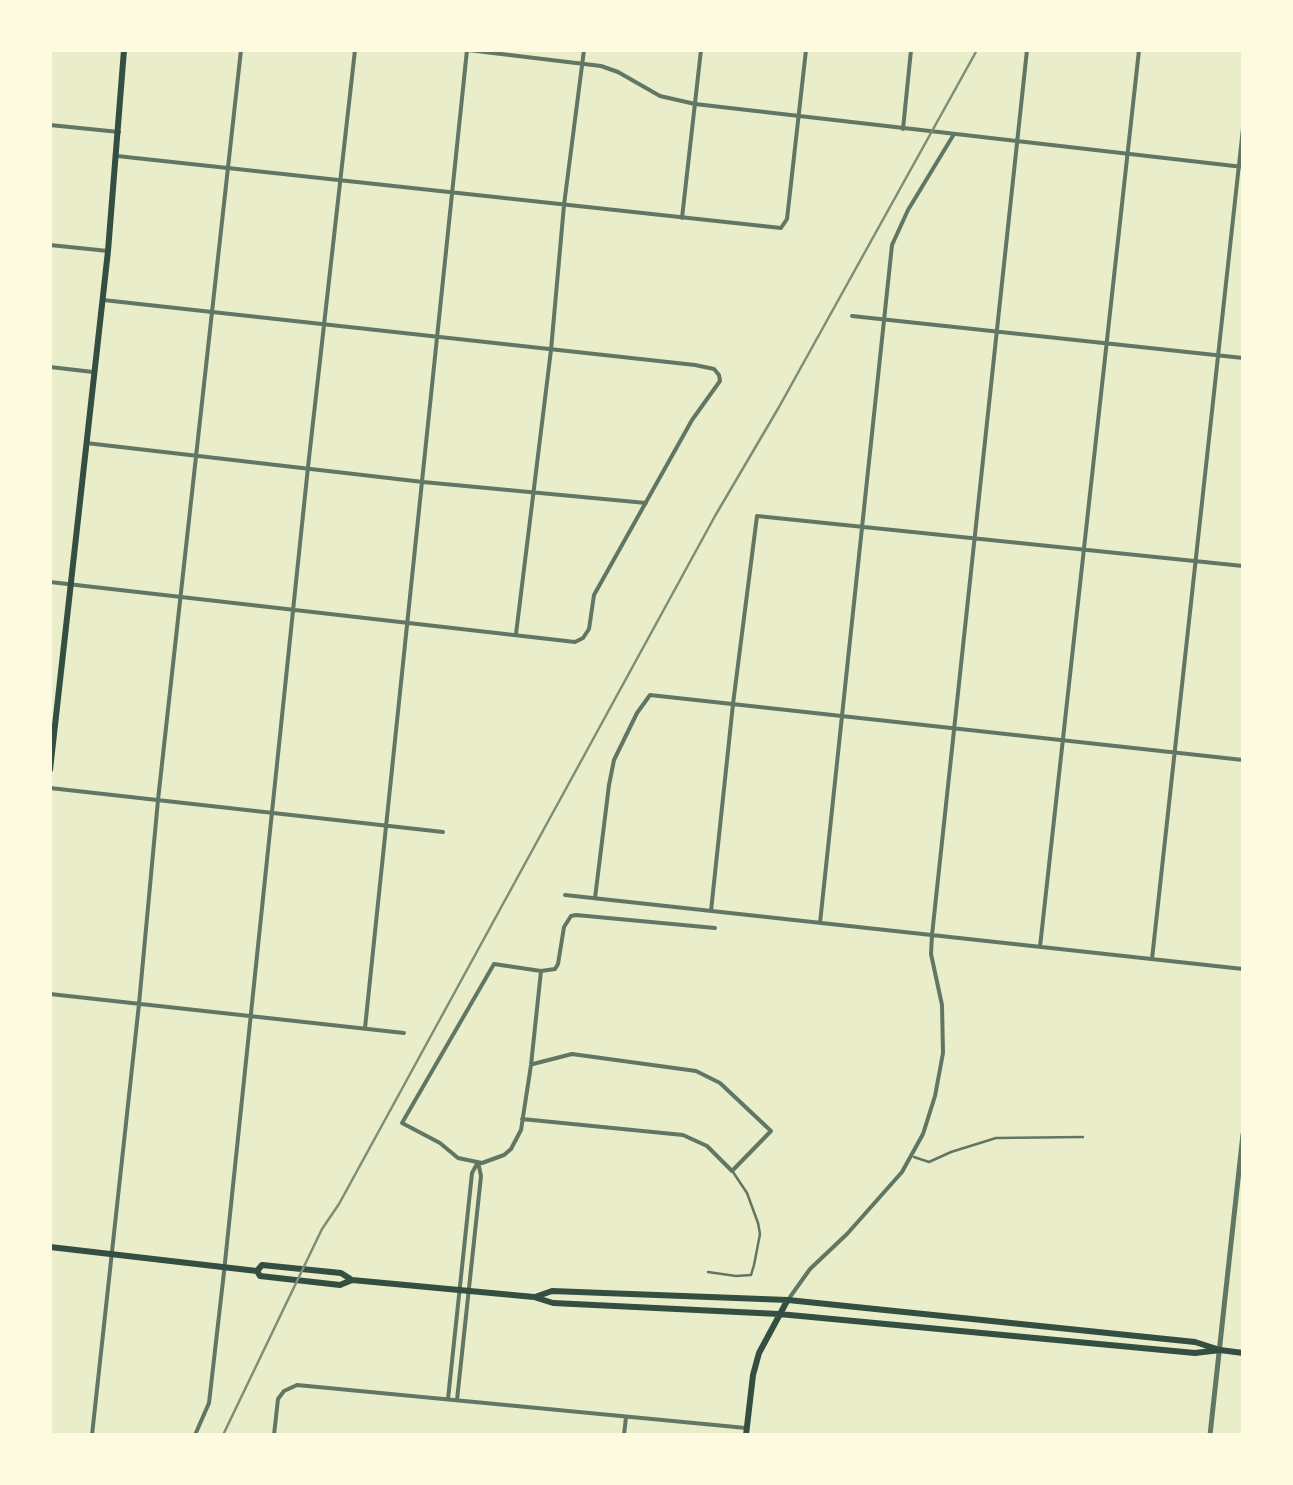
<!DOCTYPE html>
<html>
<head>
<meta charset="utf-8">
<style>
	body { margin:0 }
	#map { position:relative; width:1293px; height:1485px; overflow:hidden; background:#e9edc9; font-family:Lato,sans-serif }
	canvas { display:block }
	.frame { position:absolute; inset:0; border:52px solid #fefae0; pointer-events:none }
</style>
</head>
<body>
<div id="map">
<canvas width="1293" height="1485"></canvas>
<div class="frame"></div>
</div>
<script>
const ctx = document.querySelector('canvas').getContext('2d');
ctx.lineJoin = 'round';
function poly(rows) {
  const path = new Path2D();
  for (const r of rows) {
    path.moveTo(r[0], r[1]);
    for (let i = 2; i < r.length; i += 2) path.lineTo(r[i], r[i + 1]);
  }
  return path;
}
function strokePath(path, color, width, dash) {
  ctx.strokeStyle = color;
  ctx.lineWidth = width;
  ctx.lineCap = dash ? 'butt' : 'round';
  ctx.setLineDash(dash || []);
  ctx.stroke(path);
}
strokePath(poly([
	[914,1157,929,1162,951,1152,996,1138,1083,1137],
	[708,1272,736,1276,751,1275,754,1265,760,1234,758,1223,747,1193,733,1172]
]), '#617663', 2.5);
strokePath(poly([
	[468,50,601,66,618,72,660,96,695,104,1243,167],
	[50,125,119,132],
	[903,129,911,50],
	[117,156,781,228,787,219,806,50],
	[682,218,701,50],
	[50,245,108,251],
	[852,316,1243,358],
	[50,367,93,372],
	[86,443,423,482,646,503],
	[50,582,575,642,583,638,589,629,594,595,692,420,720,381,719,375,714,369,695,365,103,300],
	[516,634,551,350,564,205,584,50],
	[50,788,443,832],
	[565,895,1243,969],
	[595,898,609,785,614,760,637,713,650,695,1243,760],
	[711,911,733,704,757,516,1243,566],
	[820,923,892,245,908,210,954,134],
	[1040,947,1139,50],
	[1152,959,1243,128],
	[541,971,531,1065,521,1130,511,1149,504,1155,482,1163,458,1158,440,1143,402,1123,494,964,541,971,555,969,558,964,564,927,571,916,576,915,715,928],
	[50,994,404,1033],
	[365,1028,467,50],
	[522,1119,683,1135,707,1146,732,1171,771,1131,720,1083,696,1071,572,1054,533,1064],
	[790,1297,810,1269,847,1234,902,1172,923,1134,935,1096,943,1053,942,1005,931,954,932,935,1027,50],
	[448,1399,472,1173,478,1162],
	[457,1400,481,1176,478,1162],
	[92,1435,139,1004,158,800,241,50],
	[195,1435,209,1403,224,1272,308,467,355,50],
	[274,1435,278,1399,284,1391,297,1385,746,1428],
	[624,1435,626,1417]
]), '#617663', 4);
strokePath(poly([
	[1210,1435,1243,1134]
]), '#617663', 5);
strokePath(poly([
	[50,770,108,251,124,50],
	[50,1247,257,1271,260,1276,340,1285,352,1280],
	[257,1271,262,1265,341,1273,352,1280,534,1297,553,1303,779,1314,1195,1353,1220,1350],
	[535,1297,552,1291,788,1300,1195,1342,1220,1350,1243,1353],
	[746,1435,753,1375,759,1353,787,1301]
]), '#344e41', 6);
strokePath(poly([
	[223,1435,322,1229,339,1204,715,516,779,407,977,50]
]), '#7c8e77', 2.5);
</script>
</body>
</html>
